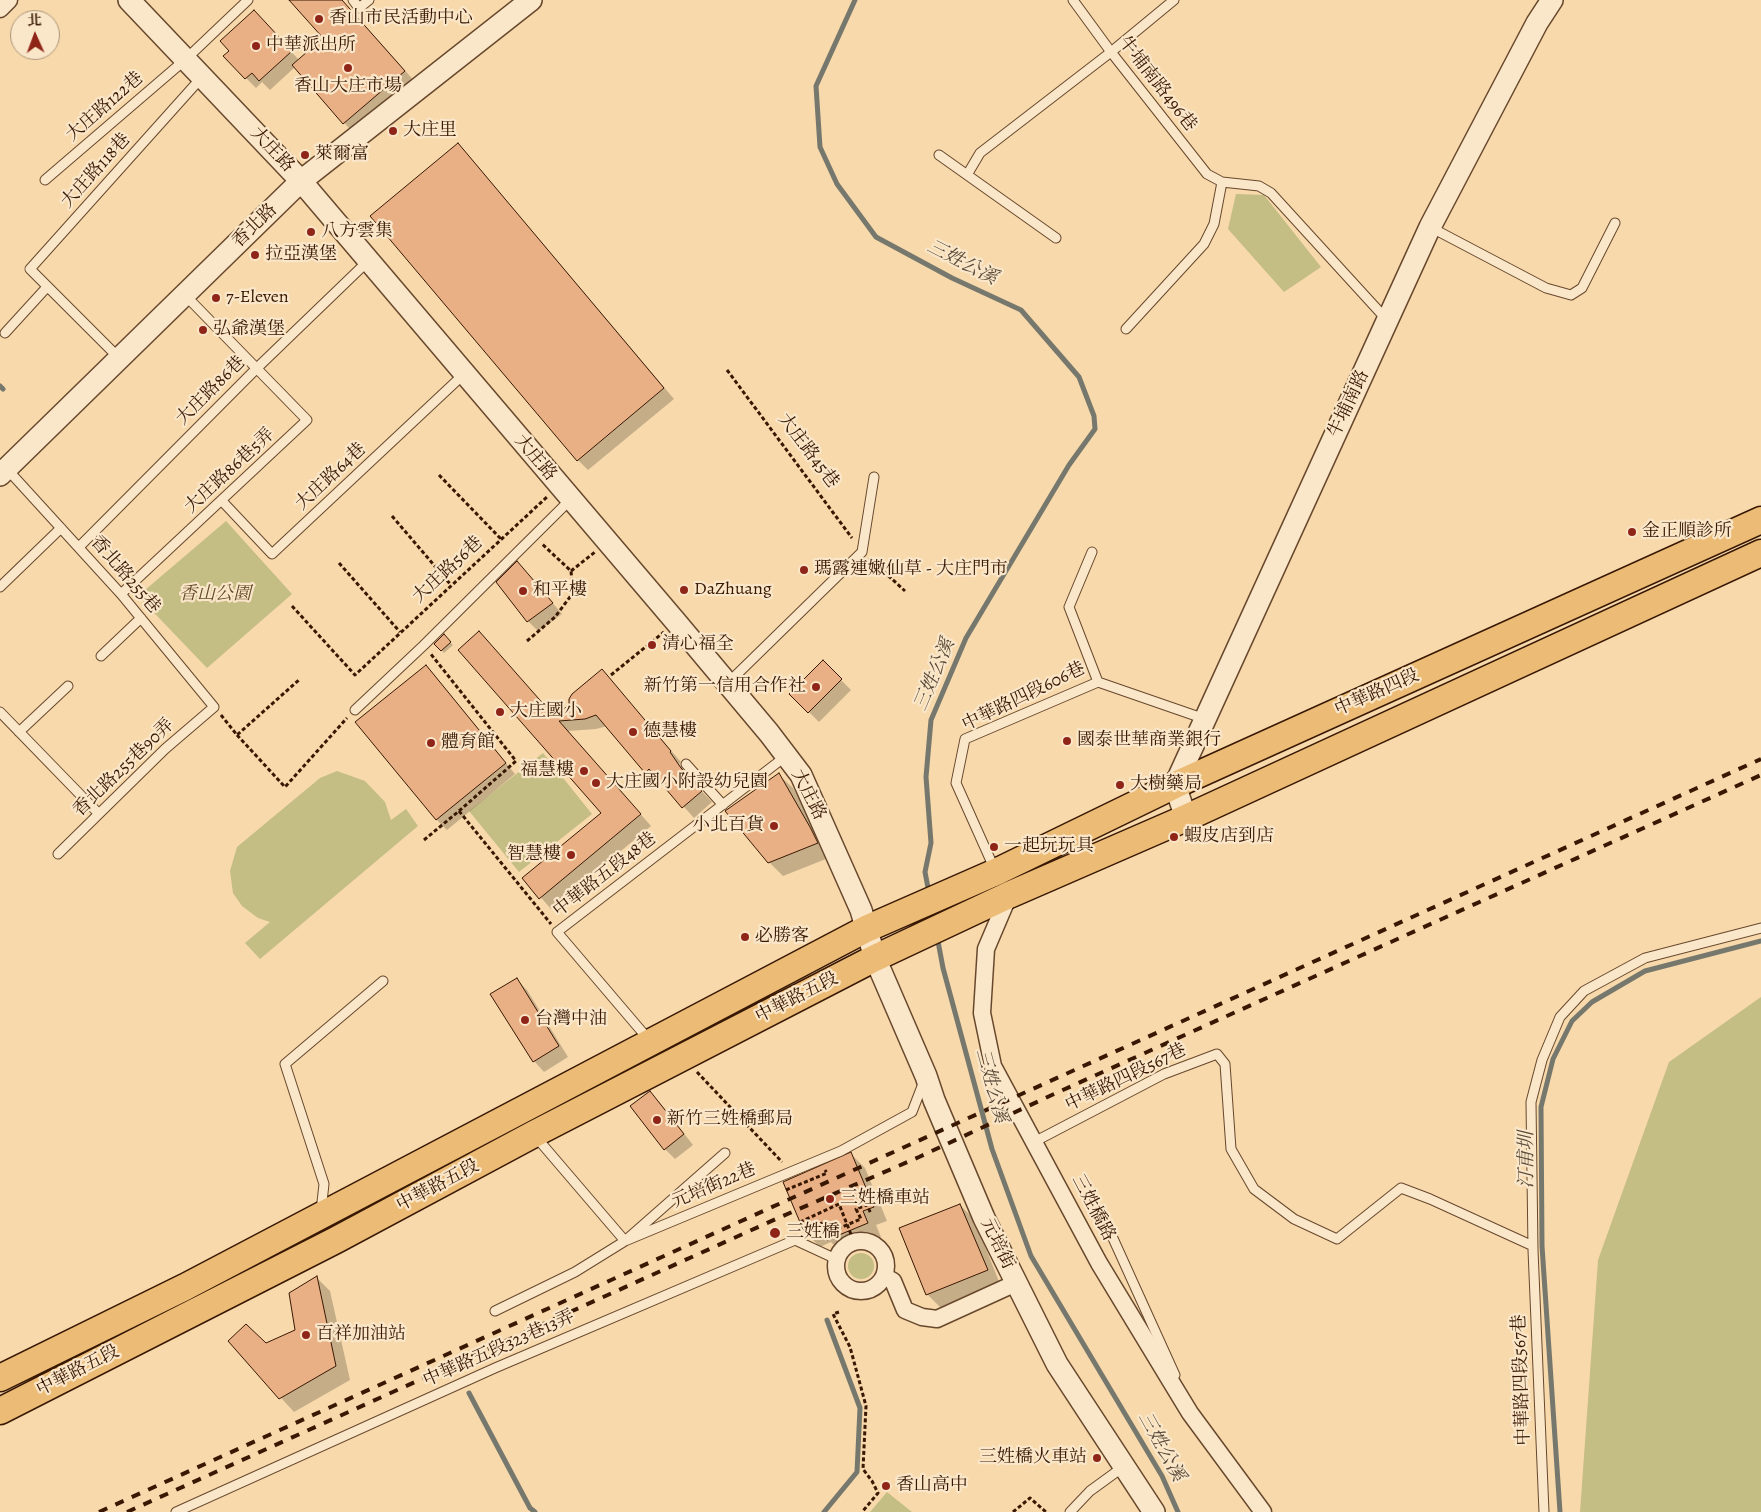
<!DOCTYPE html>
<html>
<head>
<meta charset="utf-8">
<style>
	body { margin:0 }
	#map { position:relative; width:1761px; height:1512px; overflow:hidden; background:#f7d9ab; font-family:Alegreya,"Noto Serif TC",serif }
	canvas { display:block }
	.north { position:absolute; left:10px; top:10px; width:50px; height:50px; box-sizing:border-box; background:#fae6c8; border:1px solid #ac9479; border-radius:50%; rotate:358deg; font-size:14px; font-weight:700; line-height:20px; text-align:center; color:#381803 }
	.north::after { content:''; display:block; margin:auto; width:18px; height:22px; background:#8f2418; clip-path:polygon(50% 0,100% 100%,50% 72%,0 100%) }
</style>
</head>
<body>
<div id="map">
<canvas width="1761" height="1512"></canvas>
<div class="north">北</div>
</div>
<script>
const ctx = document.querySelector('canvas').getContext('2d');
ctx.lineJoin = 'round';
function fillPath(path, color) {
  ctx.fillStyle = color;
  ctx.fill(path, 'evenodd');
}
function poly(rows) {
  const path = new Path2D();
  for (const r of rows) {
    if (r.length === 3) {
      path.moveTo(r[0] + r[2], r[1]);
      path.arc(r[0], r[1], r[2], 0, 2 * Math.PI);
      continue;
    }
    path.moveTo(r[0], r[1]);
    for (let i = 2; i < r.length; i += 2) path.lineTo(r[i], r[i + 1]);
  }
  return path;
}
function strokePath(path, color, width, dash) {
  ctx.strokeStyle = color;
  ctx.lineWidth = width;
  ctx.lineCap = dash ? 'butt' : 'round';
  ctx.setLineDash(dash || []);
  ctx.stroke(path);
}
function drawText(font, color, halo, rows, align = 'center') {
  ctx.font = font + ' Alegreya,"Noto Serif TC",serif';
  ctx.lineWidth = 4.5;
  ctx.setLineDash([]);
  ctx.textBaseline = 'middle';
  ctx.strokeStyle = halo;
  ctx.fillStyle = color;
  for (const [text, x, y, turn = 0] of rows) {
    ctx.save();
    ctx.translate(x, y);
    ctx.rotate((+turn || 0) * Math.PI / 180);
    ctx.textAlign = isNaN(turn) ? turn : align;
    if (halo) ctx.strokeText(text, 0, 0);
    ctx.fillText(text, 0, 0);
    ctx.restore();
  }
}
fillPath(poly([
	[1236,194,1264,195,1321,267,1284,292,1228,229],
	[226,521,292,594,207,668,138,596],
	[543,753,592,814,519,872,469,811],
	[337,771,365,781,385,802,391,820,406,809,418,826,260,959,245,943,270,922,258,918,242,906,233,893,230,871,237,847,320,778],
	[1761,997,1761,1512,1580,1512,1598,1260,1669,1062],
	[861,1266,13],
	[887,1492,912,1512,870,1512]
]), '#c4bd84');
fillPath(poly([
	[291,0,342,0,417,84,356,136,295,67,270,90,262,82,256,88,246,78,264,22,299,60,325,38],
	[468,155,674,399,588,470,578,460],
	[527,573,562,614,538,631,528,621],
	[444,636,453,645,444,653,436,644],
	[823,662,851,690,819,722,791,694],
	[602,671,681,762,679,764,692,781,712,802,694,818,660,780,656,783,646,772,607,726,596,729,568,731,651,826,551,909,524,878,603,813,555,717,570,706],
	[436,677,515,774,447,830,437,820,357,722],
	[779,775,793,788,824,842,831,857,783,876,769,862],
	[516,979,527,990,568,1057,544,1072,534,1061,492,994],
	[650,1093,660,1103,693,1145,675,1159,665,1149],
	[851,1154,865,1168,887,1221,876,1225,881,1237,842,1253,831,1242,820,1247,806,1233],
	[960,1205,974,1219,1000,1284,941,1308,927,1294],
	[317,1278,330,1291,350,1380,294,1412,229,1341,266,1345,296,1330]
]), '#0003');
strokePath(poly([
	[855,0,816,86,820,147,837,184,876,237,952,278,1021,310,1079,377,1094,416,1095,429,1069,465,966,638,931,720,926,777,931,843,925,872,929,893],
	[0,386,3,389],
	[937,936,943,968,992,1149,1031,1256,1162,1476,1178,1512],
	[469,1393,530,1508,535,1512],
	[824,1512,857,1472,860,1408,827,1320],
	[1560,1512,1542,1246,1541,1107,1553,1059,1572,1021,1592,1002,1645,971,1761,941]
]), '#77786d', 5);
const building = poly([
	[289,0,342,0,405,71,343,124,292,65,323,38,289,0],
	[254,10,292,51,259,81,252,73,245,79,223,56,229,51,220,41,254,10],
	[458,143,664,388,577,461,370,216,458,143],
	[517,561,553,603,527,622,496,582,517,561],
	[479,631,554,716,569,705,569,699,572,694,602,669,671,751,670,752,681,768,702,791,682,808,649,769,645,773,596,715,585,719,559,721,641,814,539,899,522,878,601,813,458,650,479,631],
	[444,634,451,642,441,651,434,644,444,634],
	[823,660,842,679,808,713,789,694,823,660],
	[426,665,506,763,436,820,355,722,426,665],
	[779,773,810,827,818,843,768,863,725,811,779,773],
	[517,978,559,1046,533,1062,490,994,517,978],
	[650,1091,684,1134,664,1150,630,1106,650,1091],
	[851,1152,874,1207,863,1211,868,1223,827,1240,822,1227,805,1234,783,1182,851,1152],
	[960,1204,988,1270,926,1295,899,1228,960,1204],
	[317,1276,336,1366,279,1399,228,1341,246,1324,266,1343,295,1330,289,1293,317,1276]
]);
fillPath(building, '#e9b085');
strokePath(building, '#381803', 1);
const service = poly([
	[353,0,359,8,369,0],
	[1073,0,1111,52,1207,174,1222,182,1259,186,1271,193,1387,320],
	[939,155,1056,238],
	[967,175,980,153,1111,52,1174,0],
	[45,180,186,59,248,0],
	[1430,227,1546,288,1571,295,1582,288,1615,223],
	[1126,329,1204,244,1214,224,1222,182],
	[5,333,47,287],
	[119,358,30,269,202,77],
	[7,469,121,594,214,707,165,749,58,854],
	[222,501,272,554,464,374],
	[79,547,257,368,368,261],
	[0,587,61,528],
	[121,594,307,420,185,295],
	[101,656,141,618],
	[1098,682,1205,719],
	[727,684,862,552,874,477],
	[355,710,424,645,571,499],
	[0,712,99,814],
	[19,732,68,686],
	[686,764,723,805],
	[995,870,956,783,965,739,1098,682,1069,607,1092,552],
	[649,1040,557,932,786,756],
	[536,1137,625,1241,725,1153],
	[1034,1142,1164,1074,1217,1054,1225,1064,1231,1149,1254,1189,1294,1219,1337,1239,1401,1188,1430,1199,1533,1246],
	[321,1211,324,1184,285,1064,383,981],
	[1102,1214,1175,1375],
	[495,1311,575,1272,625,1241,841,1151,912,1112,924,1081],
	[176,1512,495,1368,795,1240,836,1259],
	[1070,1512,1090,1491,1123,1467],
	[1544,1512,1533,1250,1531,1102,1542,1060,1560,1017,1584,991,1645,958,1761,928]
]);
const minor = poly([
	[0,9,9,0],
	[1009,895,986,949,982,1013,993,1066,1099,1263,1176,1390,1190,1413,1263,1512],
	[861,1266,25],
	[884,1276,893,1281,905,1310,922,1317,937,1319,1016,1283]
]);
const tertiary = poly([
	[129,0,301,181,676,622,769,733,801,775,861,910,875,958,926,1076,934,1100,984,1218,1057,1364,1154,1512],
	[0,475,301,181,531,0],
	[1186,818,1175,785,1430,227,1537,23,1552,0]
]);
const primary = poly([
	[0,1378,185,1287,866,929,996,872,1175,785,1761,520],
	[0,1411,336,1240,534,1134,875,958,1009,895,1186,818,1761,553]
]);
strokePath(service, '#68482d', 11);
strokePath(minor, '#68482d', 19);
strokePath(tertiary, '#68482d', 24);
strokePath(primary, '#381803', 29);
strokePath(poly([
	[727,370,852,538],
	[439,475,501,539],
	[392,516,451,585],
	[869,558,905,591],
	[339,563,400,632],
	[571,571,595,552],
	[292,606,355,675,548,496],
	[527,641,555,617,573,593,571,571,541,543],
	[611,675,664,632],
	[221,715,237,735,300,679],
	[237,735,285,787,347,718],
	[459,811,551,924],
	[424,840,459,811,516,761,430,653],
	[697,1072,782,1162],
	[786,1190,827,1173,825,1170],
	[800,1222,839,1204,852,1237],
	[813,1227,825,1222,830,1232,861,1219,856,1209,867,1205,871,1214],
	[839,1312,833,1314,850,1347,866,1406,863,1469,872,1481,878,1493,862,1512],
	[1013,1512,1030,1498,1046,1512]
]), '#381803', 3, [4, 2.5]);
strokePath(service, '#fae6c8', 9);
strokePath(minor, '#fae6c8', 16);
strokePath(tertiary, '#fae6c8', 21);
strokePath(primary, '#ecbc76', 26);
strokePath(poly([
	[99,1512,1761,759],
	[127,1512,776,1219,919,1157,1054,1094,1761,775]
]), '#381803', 4, [9, 9]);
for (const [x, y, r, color] of [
	[319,19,5,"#8f2418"],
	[256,46,5,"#8f2418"],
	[348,68,5,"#8f2418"],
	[393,131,5,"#8f2418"],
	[305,155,5,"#8f2418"],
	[311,232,5,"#8f2418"],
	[255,255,5,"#8f2418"],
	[216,298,5,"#8f2418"],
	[203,330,5,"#8f2418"],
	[1632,532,5,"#8f2418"],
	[804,570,5,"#8f2418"],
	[684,590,5,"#8f2418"],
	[523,591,5,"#8f2418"],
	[652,645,5,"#8f2418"],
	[816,687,5,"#8f2418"],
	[500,712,5,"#8f2418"],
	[633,732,5,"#8f2418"],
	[1067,741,5,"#8f2418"],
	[431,743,5,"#8f2418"],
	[584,771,5,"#8f2418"],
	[596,783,5,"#8f2418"],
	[1120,785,5,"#8f2418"],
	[774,826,5,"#8f2418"],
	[1174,837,5,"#8f2418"],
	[994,847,5,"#8f2418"],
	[571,855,5,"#8f2418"],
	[745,937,5,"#8f2418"],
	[525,1020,5,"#8f2418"],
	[657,1120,5,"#8f2418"],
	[830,1199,5,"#8f2418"],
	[775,1233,6,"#8f2418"],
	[306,1335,5,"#8f2418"],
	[1097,1458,5,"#8f2418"],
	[886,1486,5,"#8f2418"]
]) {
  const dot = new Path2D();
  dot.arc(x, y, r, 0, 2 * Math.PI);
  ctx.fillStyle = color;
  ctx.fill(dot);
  strokePath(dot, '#fae6c8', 2);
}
drawText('18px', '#381803', '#fae6c8', [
	["香山市民活動中心",329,19],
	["中華派出所",266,46],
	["香山大庄市場",348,87,"center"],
	["大庄里",403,131],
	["萊爾富",315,155],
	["八方雲集",321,232],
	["拉亞漢堡",265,255],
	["7-Eleven",226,298],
	["弘爺漢堡",213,330],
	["金正順診所",1642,532],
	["瑪露連嫩仙草 - 大庄門市",814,570],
	["DaZhuang",694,590],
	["和平樓",533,591],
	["清心福全",662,645],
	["新竹第一信用合作社",806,687,"right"],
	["大庄國小",510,712],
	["德慧樓",643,732],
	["國泰世華商業銀行",1077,741],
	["體育館",441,743],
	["福慧樓",574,771,"right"],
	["大庄國小附設幼兒園",606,783],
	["大樹藥局",1130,785],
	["小北百貨",764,826,"right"],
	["蝦皮店到店",1184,837],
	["一起玩玩具",1004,847],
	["智慧樓",561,855,"right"],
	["必勝客",755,937],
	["台灣中油",535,1020],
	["新竹三姓橋郵局",667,1120],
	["三姓橋車站",840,1199],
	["三姓橋",786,1233],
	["百祥加油站",316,1335],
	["三姓橋火車站",1087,1458,"right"],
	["香山高中",896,1486]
], 'left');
drawText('18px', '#381803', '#fae6c8', [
	["牛埔南路496巷",1157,84,52],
	["大庄路122巷",105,107,-41],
	["大庄路",272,150,47],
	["大庄路118巷",96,171,-48],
	["香北路",255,226,-44],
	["大庄路86巷",211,391,-45],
	["牛埔南路",1349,404,-65],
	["大庄路45巷",808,451,53],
	["大庄路",535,458,50],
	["大庄路86巷5弄",230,471,-43],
	["大庄路64巷",331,477,-43],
	["大庄路56巷",448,570,-43],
	["香北路255巷",125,575,49],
	["中華路四段",1377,693,-24],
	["中華路四段606巷",1024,697,-26],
	["香北路255巷90弄",124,768,-44],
	["大庄路",808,795,63],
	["中華路五段48巷",605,875,-38],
	["中華路五段",797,998,-27],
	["中華路四段567巷",1126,1078,-26],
	["中華路五段",438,1186,-28],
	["元培街22巷",714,1186,-23],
	["三姓橋路",1093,1208,62],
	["元培街",997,1244,64],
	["中華路五段323巷13弄",499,1349,-24],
	["中華路五段",78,1371,-27],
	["中華路四段567巷",1522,1380,-92]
]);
drawText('italic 18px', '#624a2a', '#fae6c8', [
	["香山公園",215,595]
]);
drawText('italic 19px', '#584838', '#fae6c8', [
	["三姓公溪",962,263,27],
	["三姓公溪",935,675,-67],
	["三姓公溪",991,1086,75],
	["汀甫圳",1527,1160,-90],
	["三姓公溪",1161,1447,61]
]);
</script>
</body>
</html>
